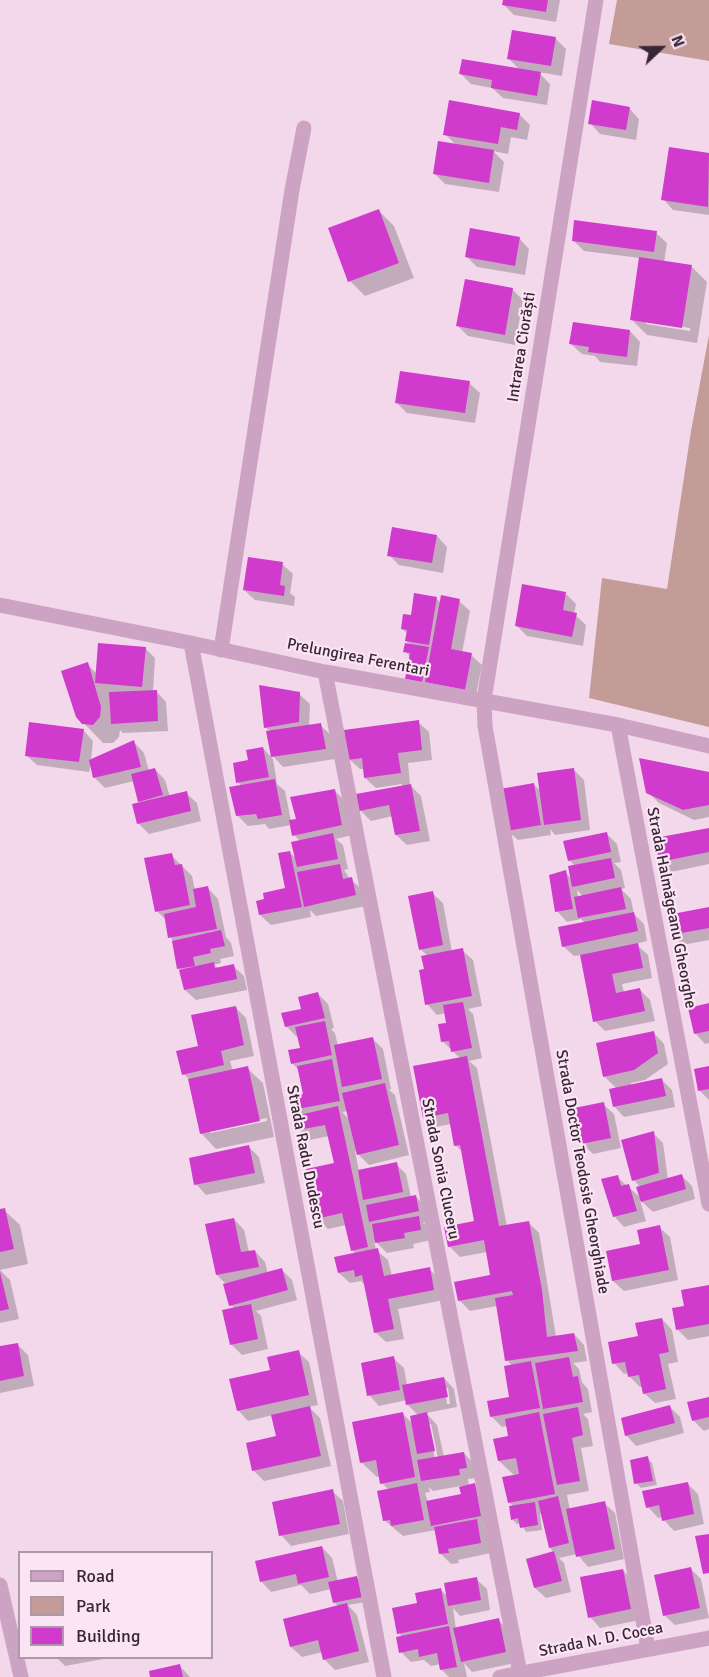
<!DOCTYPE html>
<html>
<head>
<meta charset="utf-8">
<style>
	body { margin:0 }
	#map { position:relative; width:709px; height:1677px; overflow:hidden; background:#f3d8eb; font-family:Signika,sans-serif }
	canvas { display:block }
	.legend { position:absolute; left:18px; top:1551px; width:195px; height:108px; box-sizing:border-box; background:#fbe5f4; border:2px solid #ad99a8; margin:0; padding:8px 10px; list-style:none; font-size:18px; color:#372635 }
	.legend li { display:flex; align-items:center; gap:12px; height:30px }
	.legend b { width:30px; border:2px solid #ad99a8 }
	.north { position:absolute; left:631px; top:18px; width:60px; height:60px; -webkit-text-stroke:4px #fbe5f4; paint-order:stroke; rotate:68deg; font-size:16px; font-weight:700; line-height:24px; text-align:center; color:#372635 }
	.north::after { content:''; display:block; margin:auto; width:21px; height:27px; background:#372635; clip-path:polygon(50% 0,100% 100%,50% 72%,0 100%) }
</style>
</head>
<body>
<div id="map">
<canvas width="709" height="1677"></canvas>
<ul class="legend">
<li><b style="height:8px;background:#cca3c3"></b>Road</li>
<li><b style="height:16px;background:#c39c97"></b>Park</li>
<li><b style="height:16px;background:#d03acd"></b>Building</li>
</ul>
<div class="north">N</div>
</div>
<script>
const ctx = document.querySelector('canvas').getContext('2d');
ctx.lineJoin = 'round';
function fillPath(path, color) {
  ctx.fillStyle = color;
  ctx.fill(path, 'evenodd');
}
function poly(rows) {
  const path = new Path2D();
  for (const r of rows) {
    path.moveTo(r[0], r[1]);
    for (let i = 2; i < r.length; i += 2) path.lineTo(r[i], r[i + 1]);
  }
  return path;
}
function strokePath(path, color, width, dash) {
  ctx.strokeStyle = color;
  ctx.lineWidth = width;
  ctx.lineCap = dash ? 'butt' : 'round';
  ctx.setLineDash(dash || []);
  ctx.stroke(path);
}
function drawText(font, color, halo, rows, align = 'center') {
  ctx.font = font + ' Signika,sans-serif';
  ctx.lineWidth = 4.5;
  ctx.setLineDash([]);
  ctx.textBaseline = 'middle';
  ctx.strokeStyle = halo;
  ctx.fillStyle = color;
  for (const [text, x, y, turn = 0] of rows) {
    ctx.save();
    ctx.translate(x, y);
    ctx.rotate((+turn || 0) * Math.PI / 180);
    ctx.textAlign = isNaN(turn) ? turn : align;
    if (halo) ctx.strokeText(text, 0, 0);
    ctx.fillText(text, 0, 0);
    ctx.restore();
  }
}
fillPath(poly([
	[617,0,709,0,709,61,609,44],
	[709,335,709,727,589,698,602,578,667,589,691,431]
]), '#c39c97');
fillPath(poly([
	[504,0,560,0,556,22,514,15,503,4],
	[556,39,566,49,562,76,538,72,550,84,547,105,503,98,492,88,471,84,461,74,520,70,508,58],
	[629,108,639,119,636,140,600,134,590,123],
	[519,114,530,125,527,140,511,137,508,154,493,151,504,162,499,192,445,184,434,173,456,145,445,134],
	[670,148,709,154,709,215,673,210,663,199],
	[379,211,394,226,414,278,365,296,350,281],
	[656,233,667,243,664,263,692,267,707,282,697,343,647,335,631,319,640,258,584,251,573,240],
	[646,321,690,328,690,331,646,324],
	[519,238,529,249,525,275,477,267,466,256],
	[512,289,523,300,515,345,468,336,458,326],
	[630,331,640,342,637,366,600,362,595,356,582,354,571,344],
	[469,383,480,393,475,423,407,413,397,403],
	[437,536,447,547,443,573,399,565,389,555],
	[282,564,293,574,290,593,295,597,294,606,255,600,244,590],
	[566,594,576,604,574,614,586,625,583,646,527,636,516,625],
	[436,598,441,603,459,601,470,611,462,653,471,655,482,665,475,700,412,684,410,657,405,651,411,645,406,641,408,634,402,629,412,617],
	[145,648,155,658,153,691,156,691,166,702,168,731,123,733,120,730,119,737,113,743,103,743,77,716,87,664,97,674],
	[299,694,310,704,309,726,320,725,331,735,335,759,283,767,273,756,271,732,265,727],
	[418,722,429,732,432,760,408,763,410,783,409,784,421,796,430,841,407,845,396,835,393,816,371,821,360,810,402,787,402,784,376,788,365,778,364,769,360,769,349,759],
	[83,730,93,741,91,760,134,742,144,753,149,771,155,769,165,780,170,797,186,793,197,803,201,821,149,834,138,823,142,803,139,801,134,781,105,788,94,777,91,763,89,772,37,765,26,755],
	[263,748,273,759,277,784,285,791,291,821,298,820,335,791,345,801,352,835,336,839,343,845,348,869,344,870,350,879,362,889,366,906,316,916,310,910,311,917,271,925,260,915,287,889,289,852,297,859,300,841,294,835,291,825,269,829,265,824,248,826,237,815,242,787,238,782,250,761],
	[573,769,584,780,590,830,555,835,550,829,551,835,518,840,507,830,534,785,541,791],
	[709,774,709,817,694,820,659,803,648,792],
	[709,829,709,864,671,872,661,861],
	[606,833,617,844,621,862,614,863,621,870,625,888,621,889,631,899,634,914,644,924,647,941,636,944,648,955,652,978,622,984,624,993,640,990,650,1000,655,1021,605,1031,595,1021,581,955,574,956,563,946,585,923,581,919,567,922,557,911,565,872,572,879,575,866,569,860],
	[577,890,583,896,578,897],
	[171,855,192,876,195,890,208,888,218,899,226,937,231,943,234,956,220,959,221,963,214,965,219,969,233,966,244,976,247,990,196,1000,185,990,167,921,157,911],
	[432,893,443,903,452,952,462,950,473,960,482,1006,468,1009,473,1014,482,1058,469,1061,477,1068,507,1227,529,1223,539,1233,556,1337,574,1334,584,1345,587,1361,573,1363,579,1369,582,1382,588,1389,592,1412,583,1414,588,1419,593,1446,581,1448,589,1491,567,1495,570,1510,604,1503,615,1513,624,1559,588,1567,577,1554,559,1558,564,1563,571,1592,546,1598,535,1588,528,1560,555,1553,550,1548,542,1513,540,1514,542,1530,526,1532,521,1523,517,1524,512,1519,514,1507,509,1502,515,1476,499,1461,510,1438,508,1426,502,1427,491,1416,511,1398,512,1366,507,1360,497,1306,470,1311,459,1300,492,1276,487,1252,460,1257,449,1246,476,1222,463,1152,455,1145,451,1124,435,1127,424,1117,461,1059,442,1041,448,1024,446,1013,437,1015,427,1004,426,970,428,956,420,949],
	[709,908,709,940,682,945,672,934],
	[318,994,328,1004,334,1028,331,1029,335,1033,338,1046,373,1039,383,1049,391,1089,389,1090,395,1095,409,1155,369,1165,355,1151,359,1171,396,1164,406,1174,411,1197,415,1196,426,1207,429,1221,423,1223,429,1228,431,1240,413,1244,414,1248,387,1253,374,1240,376,1250,388,1260,392,1276,429,1269,440,1279,444,1300,398,1309,404,1339,386,1342,375,1332,366,1286,361,1281,350,1283,339,1273,356,1254,352,1250,346,1225,328,1229,318,1218,335,1164,329,1136,310,1140,300,1130,300,1116,293,1109,304,1095,299,1070,292,1063,302,1049,299,1036,297,1037,286,1026],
	[348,1111,350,1120,342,1112],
	[709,1005,709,1043,705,1044,695,1033],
	[236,1008,246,1018,254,1056,230,1061,233,1071,247,1068,263,1083,274,1137,216,1149,201,1133,190,1080,184,1074,200,1047],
	[267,1118,267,1121,210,1133,210,1130],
	[654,1033,664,1044,668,1064,645,1080,631,1083,631,1086,662,1080,672,1090,675,1107,624,1117,614,1106,617,1089,604,1076],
	[709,1068,709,1100,700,1091,696,1070],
	[603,1104,614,1114,621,1148,593,1154,582,1143],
	[653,1133,663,1143,668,1179,681,1175,692,1186,695,1199,653,1212,640,1200,646,1221,624,1227,614,1216,617,1177,641,1198,641,1188,634,1180],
	[249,1147,259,1157,265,1183,206,1195,196,1184],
	[4,1210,20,1225,28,1264,0,1270,10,1280,19,1319,0,1323,0,1211],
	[234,1219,244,1230,249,1252,255,1251,265,1262,268,1274,282,1270,292,1280,297,1300,256,1311,261,1316,268,1349,242,1355,232,1345,235,1309,231,1305,227,1285,217,1275],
	[659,1227,670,1237,678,1280,624,1291,613,1281,608,1252,642,1246],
	[709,1287,709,1336,688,1340,678,1330,674,1310,686,1307],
	[662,1319,672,1330,678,1362,668,1364,676,1399,655,1403,644,1393,643,1387,640,1387,630,1377,629,1373,624,1374,614,1363,640,1337],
	[17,1344,28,1355,34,1386,0,1393,0,1348],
	[298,1352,309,1362,318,1405,309,1407,320,1418,331,1466,264,1481,254,1471,248,1444,278,1437,273,1415,248,1421,238,1410,272,1371],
	[393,1358,404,1368,407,1385,444,1378,454,1389,457,1407,426,1413,437,1425,444,1457,464,1453,474,1464,477,1478,468,1479,469,1486,474,1485,485,1496,491,1526,483,1527,487,1531,491,1553,458,1560,459,1563,451,1564,441,1554,436,1530,403,1536,384,1520,389,1490,382,1483,380,1477,377,1477,361,1462,403,1414,413,1424,419,1416,407,1404,407,1400,379,1406,369,1395],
	[445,1388,448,1388,450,1404,447,1404],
	[428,1424,431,1424,438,1458,435,1459],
	[461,1486,463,1495,428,1502,425,1493,430,1492,429,1487,433,1491],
	[709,1398,709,1429,704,1431,693,1420],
	[670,1407,680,1417,684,1433,636,1446,626,1435],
	[647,1458,652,1463,657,1485,641,1488,636,1483],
	[687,1483,698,1494,704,1524,674,1531,664,1520,663,1517,658,1518,648,1507],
	[332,1491,343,1501,349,1534,291,1546,281,1535],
	[322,1547,332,1558,338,1582,357,1578,362,1583,366,1602,348,1605,357,1615,369,1662,335,1670,324,1659,323,1652,302,1657,291,1647,339,1607,334,1602,331,1589,310,1594,301,1585,271,1592,261,1581],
	[691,1569,701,1579,709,1618,675,1625,664,1615],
	[623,1570,633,1581,640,1620,600,1628,590,1617],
	[476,1579,487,1589,490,1610,460,1616,453,1608,456,1629,498,1620,509,1630,515,1663,472,1672,464,1663,467,1677,449,1677,442,1670,441,1664,431,1666,424,1660,411,1662,401,1652,402,1637,399,1633,419,1604,441,1590,448,1597],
	[57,1658,109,1658,65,1666],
	[180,1666,190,1677,152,1677]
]), '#0003');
fillPath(poly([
	[503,0,548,0,546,12,502,5],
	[512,30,556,37,551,66,507,59],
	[462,59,541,72,537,96,491,88,492,80,459,74],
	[449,100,520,113,517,130,501,127,498,144,443,135],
	[592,100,630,107,626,130,588,124],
	[438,141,494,150,489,183,433,174],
	[669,147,709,153,708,207,661,200],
	[379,209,399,263,348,282,328,228],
	[574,220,657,231,654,252,572,241],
	[470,228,520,237,515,266,465,257],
	[639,257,692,265,682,328,630,320],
	[465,279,513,288,505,335,456,326],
	[573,322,630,330,627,357,588,352,589,347,569,344],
	[400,371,470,381,465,413,395,403],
	[392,527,437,535,432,563,387,556],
	[248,557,283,562,280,585,285,586,284,596,243,590],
	[522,584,566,592,563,610,577,613,572,637,515,626],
	[414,593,437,597,429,645,405,641,407,630,401,629,403,614,411,615],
	[441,595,460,599,451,649,472,653,465,690,425,682],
	[98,643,146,647,142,687,95,683],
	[405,643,429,647,422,682,405,679,410,653,403,652],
	[88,662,101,707,100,717,93,725,82,724,76,717,61,671],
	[259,685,300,692,299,722,264,728],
	[157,690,158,721,111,724,109,692],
	[419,720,422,750,398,753,401,773,364,778,362,758,348,760,344,730],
	[29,722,84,729,79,762,25,756],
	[321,723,326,749,271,757,266,731],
	[134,740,141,767,93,778,89,760],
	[263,747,269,777,236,783,233,763,248,760,246,750],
	[639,758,709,772,709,805,683,810,646,793],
	[155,768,163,795,138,802,131,774],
	[574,768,581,820,544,825,537,773],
	[275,779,282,815,258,819,256,814,236,816,229,787],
	[534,783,541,825,506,831,500,789],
	[411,784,420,831,395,835,389,805,359,811,356,794],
	[335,789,342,825,292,836,289,820,296,819,290,797],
	[187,791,191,811,137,824,132,804],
	[709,828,709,852,659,862,655,838],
	[607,832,611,852,568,861,563,841],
	[333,833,338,859,297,867,291,842],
	[290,851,302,907,259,915,256,901,264,899,263,893,285,888,278,853],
	[172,853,175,865,182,864,190,905,155,912,144,858],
	[611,858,615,878,572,887,568,866],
	[340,864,343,879,352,877,356,895,304,907,297,872],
	[566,870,573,909,555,912,549,875],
	[208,886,217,929,168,938,164,914,196,907,193,889],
	[621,887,626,909,578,918,574,897],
	[433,891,443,945,419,950,408,896],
	[709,907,709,928,671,935,667,915],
	[634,912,638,931,562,947,558,927],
	[221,930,225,946,210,949,211,953,193,957,195,966,177,969,172,941],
	[638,943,643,968,612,974,616,993,640,988,645,1011,593,1022,580,955],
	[463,948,472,996,425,1005,419,970,424,969,421,956],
	[214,962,215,968,234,964,237,979,184,990,179,970],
	[318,992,325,1018,285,1027,281,1013,301,1009,298,997],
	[463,1002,472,1048,451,1052,449,1041,441,1042,438,1024,446,1023,443,1005],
	[709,1003,709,1031,694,1034,688,1008],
	[236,1006,244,1045,221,1051,224,1065,182,1075,176,1051,198,1046,191,1015],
	[325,1021,332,1055,291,1064,288,1050,300,1048,295,1027],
	[654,1031,658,1053,634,1070,603,1077,596,1043],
	[373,1037,382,1079,342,1087,334,1045],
	[467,1056,499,1226,529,1221,542,1290,547,1337,574,1333,578,1351,505,1361,495,1298,513,1295,512,1291,458,1301,454,1282,490,1275,484,1240,448,1247,444,1227,474,1221,460,1145,454,1146,448,1113,423,1118,413,1066],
	[332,1059,340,1101,292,1110,289,1097,303,1094,297,1066],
	[248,1066,260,1121,200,1134,188,1079],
	[709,1066,709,1089,698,1091,694,1069],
	[662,1078,666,1096,613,1107,609,1089],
	[385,1083,399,1145,357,1155,342,1093],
	[604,1102,611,1138,581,1144,574,1108],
	[338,1106,368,1247,351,1251,342,1213,316,1219,306,1169,334,1163,325,1125,298,1130,295,1116],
	[654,1131,659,1173,632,1181,621,1140],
	[249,1145,255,1173,194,1185,189,1158],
	[397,1162,403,1192,363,1200,358,1170],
	[682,1174,686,1189,641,1202,636,1187],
	[618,1175,621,1186,629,1184,637,1211,613,1217,601,1179],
	[416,1195,419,1211,369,1222,366,1205],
	[5,1208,14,1249,0,1252,0,1209],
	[419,1216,421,1230,404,1233,405,1238,375,1243,372,1224],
	[234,1218,241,1252,255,1250,259,1267,216,1275,205,1224],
	[660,1225,669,1270,612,1281,606,1251,640,1244,637,1230],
	[378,1248,384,1276,430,1267,434,1290,388,1299,394,1329,374,1333,362,1275,355,1277,354,1270,338,1273,334,1257],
	[282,1268,288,1290,229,1306,223,1284],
	[0,1272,9,1309,0,1311],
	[709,1285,709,1324,676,1330,672,1308,684,1306,681,1290],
	[251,1304,258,1339,230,1345,222,1310],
	[662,1318,669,1352,659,1354,666,1389,643,1394,639,1375,628,1377,625,1362,612,1364,608,1342,638,1336,635,1323],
	[18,1343,24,1376,0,1381,0,1346],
	[299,1350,309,1395,237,1411,229,1379,270,1370,267,1357],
	[394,1356,400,1390,367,1396,361,1363],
	[569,1357,573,1377,578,1376,583,1402,543,1409,535,1363],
	[531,1361,540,1408,490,1417,487,1401,509,1397,504,1366],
	[444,1377,448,1397,406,1405,402,1385],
	[709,1397,709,1417,692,1421,687,1402],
	[670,1405,675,1423,625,1436,621,1418],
	[310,1406,321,1456,252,1471,246,1443,276,1436,271,1415],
	[578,1407,583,1435,572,1438,580,1481,557,1485,543,1414],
	[403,1412,415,1477,380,1484,376,1460,360,1463,352,1422],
	[427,1412,435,1451,417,1454,410,1416],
	[539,1412,555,1494,508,1503,502,1477,519,1474,516,1458,498,1461,493,1439,508,1436,505,1419],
	[464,1452,467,1468,459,1469,460,1475,421,1481,417,1460],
	[648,1456,653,1481,634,1484,630,1460],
	[688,1482,694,1514,662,1521,659,1505,646,1508,642,1491],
	[417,1483,424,1520,391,1526,390,1520,383,1521,377,1491],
	[475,1483,481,1516,431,1526,426,1501,461,1494,459,1487],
	[333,1489,340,1524,279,1536,272,1502],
	[558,1496,569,1543,549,1548,538,1501],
	[605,1501,615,1549,576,1557,566,1509],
	[535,1502,538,1525,520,1528,518,1518,511,1520,509,1506],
	[477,1519,481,1543,448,1549,449,1553,439,1554,434,1527],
	[709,1534,709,1573,703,1574,695,1536],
	[322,1546,329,1577,298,1584,296,1574,260,1582,255,1561],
	[554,1551,562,1581,534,1588,526,1559],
	[691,1567,700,1608,663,1616,654,1575],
	[623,1569,631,1609,588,1618,580,1577],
	[357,1576,362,1597,333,1603,328,1582],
	[477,1577,481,1600,448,1606,444,1583],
	[441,1588,448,1624,397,1634,392,1608,417,1603,415,1593],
	[347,1603,359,1651,323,1660,318,1640,290,1647,283,1619],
	[499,1618,506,1652,461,1662,453,1628],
	[449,1626,457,1667,440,1670,437,1653,419,1657,418,1649,399,1653,396,1637],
	[180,1664,183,1677,150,1677,149,1671]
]), '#d03acd');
strokePath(poly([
	[221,650,292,190,304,128]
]), '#cca3c3', 15);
strokePath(poly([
	[596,0,484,700,485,726,648,1649],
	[0,605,191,643,325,672,618,725,709,746],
	[191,643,384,1677],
	[325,672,520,1673],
	[618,725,709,1204],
	[0,1585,21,1677],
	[500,1677,709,1638]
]), '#cca3c3', 15);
drawText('16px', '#372635', '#fbe5f4', [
	["Intrarea Ciorăști",522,347,-81],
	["Prelungirea Ferentari",358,658,11],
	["Strada Halmăgeanu Gheorghe",671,908,79],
	["Strada Radu Dudescu",305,1157,79],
	["Strada Sonia Cluceru",440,1169,79],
	["Strada Doctor Teodosie Gheorghiade",582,1172,80],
	["Strada N. D. Cocea",601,1640,-11]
]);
</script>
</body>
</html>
